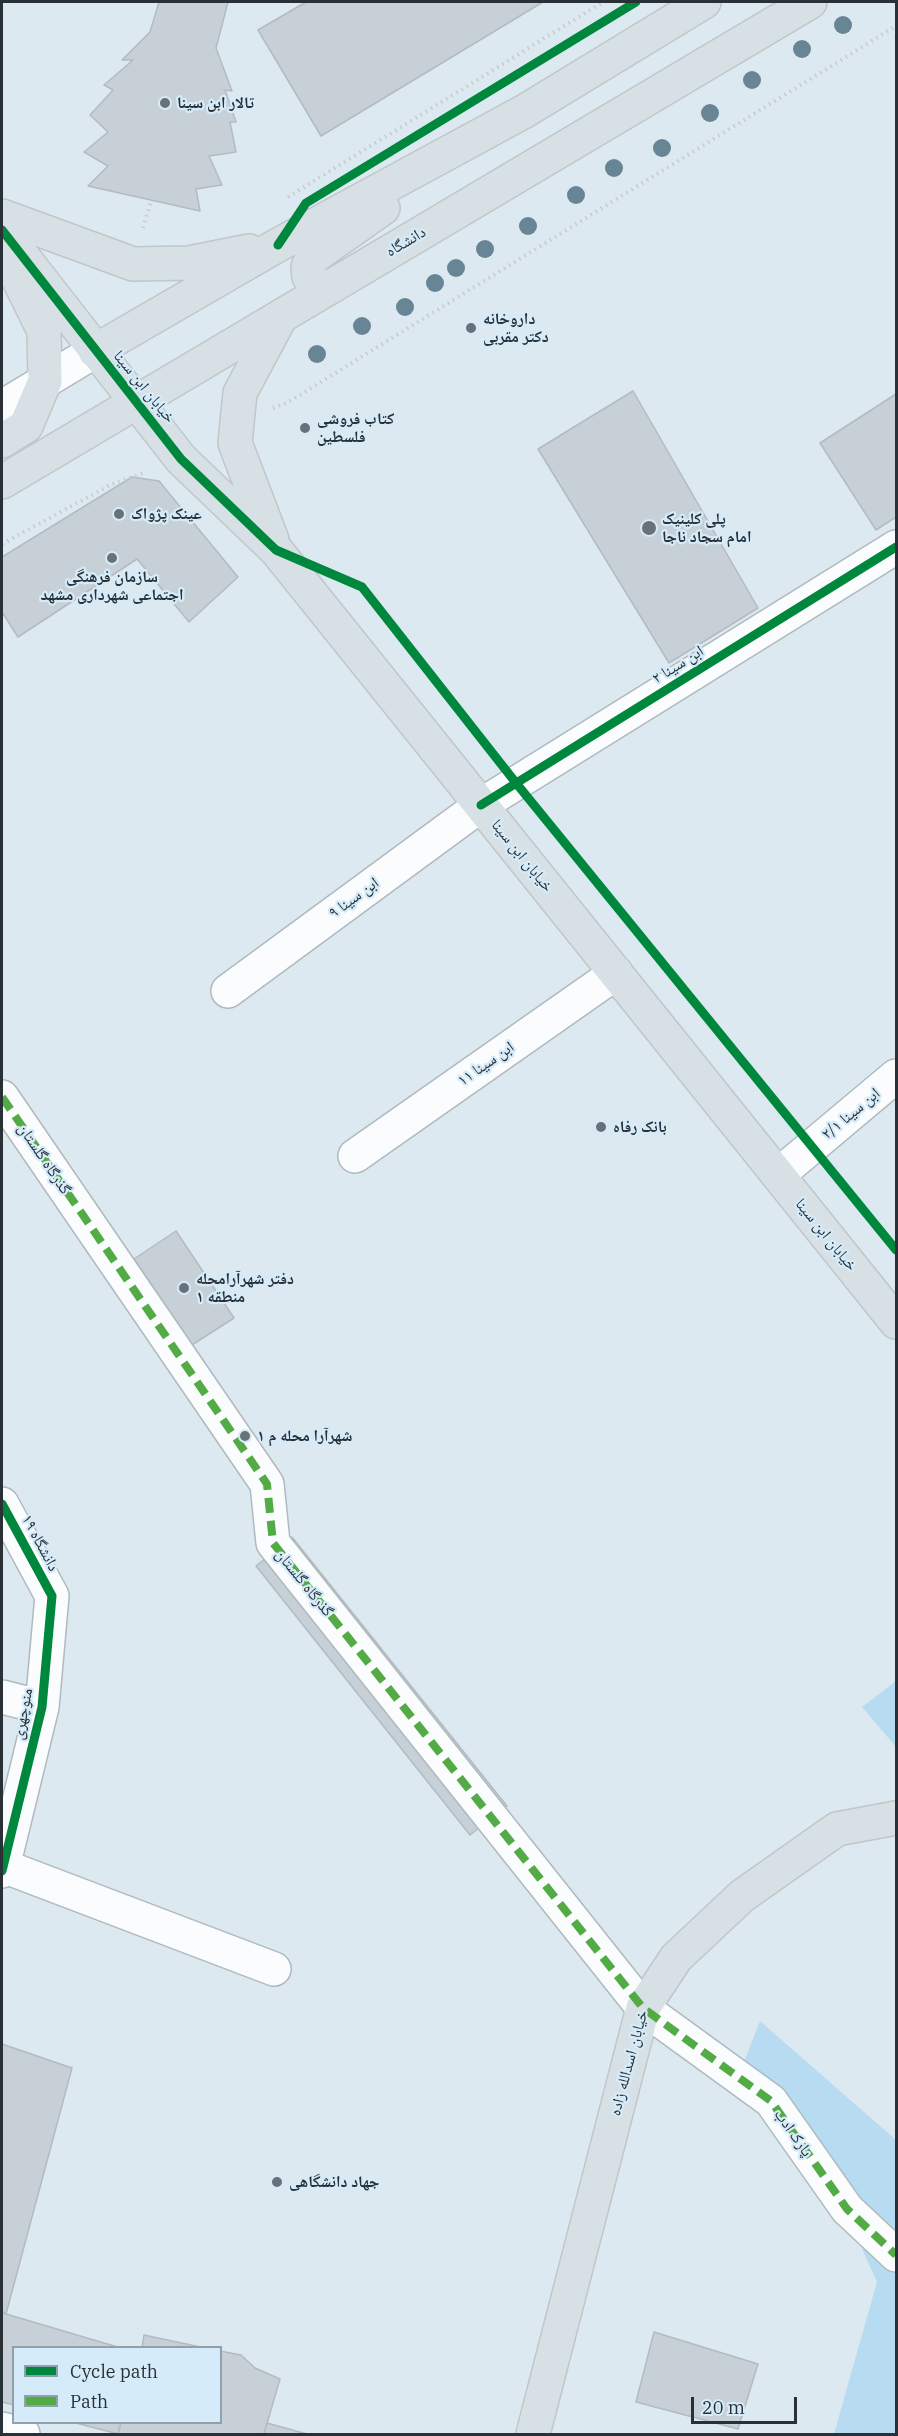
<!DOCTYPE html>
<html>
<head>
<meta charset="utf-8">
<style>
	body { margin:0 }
	#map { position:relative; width:898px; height:2436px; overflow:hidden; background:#dde9f1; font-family:"IBM Plex Serif",serif }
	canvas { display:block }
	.frame { position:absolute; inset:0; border:3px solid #293137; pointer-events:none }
	.legend { position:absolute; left:12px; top:2346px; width:210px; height:78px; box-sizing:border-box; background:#d5ebf9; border:2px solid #90a1ab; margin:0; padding:8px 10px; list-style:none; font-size:18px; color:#293137 }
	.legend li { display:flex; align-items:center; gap:12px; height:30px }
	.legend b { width:30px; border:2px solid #90a1ab }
	.scale { position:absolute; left:691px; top:2397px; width:106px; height:27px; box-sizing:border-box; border:3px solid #293137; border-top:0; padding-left:8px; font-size:18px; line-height:21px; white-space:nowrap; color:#293137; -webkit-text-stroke:4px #d5ebf9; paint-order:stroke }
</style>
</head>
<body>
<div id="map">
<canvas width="898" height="2436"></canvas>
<div class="frame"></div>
<ul class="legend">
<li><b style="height:8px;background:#00873e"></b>Cycle path</li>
<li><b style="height:8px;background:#53ab45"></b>Path</li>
</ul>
<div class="scale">20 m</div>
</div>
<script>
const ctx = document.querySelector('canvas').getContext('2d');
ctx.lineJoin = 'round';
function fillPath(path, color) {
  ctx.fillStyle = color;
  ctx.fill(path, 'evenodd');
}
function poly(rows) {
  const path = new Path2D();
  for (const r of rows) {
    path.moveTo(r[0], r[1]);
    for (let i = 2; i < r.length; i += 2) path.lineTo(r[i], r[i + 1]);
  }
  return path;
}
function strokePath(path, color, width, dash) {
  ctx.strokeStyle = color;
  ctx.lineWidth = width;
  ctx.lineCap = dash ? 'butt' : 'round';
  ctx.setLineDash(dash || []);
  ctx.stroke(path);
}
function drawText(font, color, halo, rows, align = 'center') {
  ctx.font = font + ' "IBM Plex Serif","Noto Naskh Arabic",serif';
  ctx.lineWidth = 4.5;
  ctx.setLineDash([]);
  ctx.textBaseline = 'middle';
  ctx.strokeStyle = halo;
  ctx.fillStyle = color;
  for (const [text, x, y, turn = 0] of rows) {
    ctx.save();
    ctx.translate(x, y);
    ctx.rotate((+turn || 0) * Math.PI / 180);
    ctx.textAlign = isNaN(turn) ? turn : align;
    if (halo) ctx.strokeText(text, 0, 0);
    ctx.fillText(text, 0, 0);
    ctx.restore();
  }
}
fillPath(poly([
	[896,1681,896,1747,862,1707],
	[760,2021,896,2140,896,2434,834,2434,877,2282,805,2122,733,2090]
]), '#b7dbf0');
const building = poly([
	[159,2,228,2,216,48,232,91,225,90,236,122,230,122,236,152,209,156,222,185,196,189,200,211,88,186,108,166,84,152,108,132,90,115,113,90,104,85,133,60,122,60,150,32,159,2],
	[306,2,543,2,321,136,258,30,306,2],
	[633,391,758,608,669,663,538,449,633,391],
	[896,394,896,517,876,530,820,443,896,394],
	[132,477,159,481,238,577,189,622,137,559,18,637,2,612,2,557,132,477],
	[176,1231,234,1318,192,1345,134,1259,176,1231],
	[292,1537,507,1806,470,1835,256,1566,292,1537],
	[2,2044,72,2068,6,2314,2,2312,2,2044],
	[2,2312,6,2314,121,2348,14,2348,14,2405,2,2402,2,2312],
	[654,2332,758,2364,738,2429,636,2402,654,2332],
	[144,2335,205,2348,142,2348,144,2335],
	[220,2351,241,2355,255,2368,280,2379,264,2434,118,2434,121,2422,220,2422,220,2351],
	[72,2422,121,2422,118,2434,72,2422],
	[267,2423,307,2434,264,2434,267,2423]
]);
fillPath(building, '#c6d0d6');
strokePath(building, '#b2bbc1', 1.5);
const minor = poly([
	[2,407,95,351],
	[228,991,481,805,896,547],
	[2,1097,267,1484,273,1543,643,2008,771,2101,847,2209,896,2255],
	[355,1156,616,973],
	[778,1175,896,1076],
	[2,1504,52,1596,42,1707,2,1871],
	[2,1697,42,1707],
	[3,1866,274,1969],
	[2,2429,23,2434]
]);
const major = poly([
	[2,216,133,264,189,263,249,251],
	[2,230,181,459,276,550,896,1322],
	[329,288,314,285,309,277,308,267,312,258,383,208],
	[95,351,278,245,525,111,704,2],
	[2,441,26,426,45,381,44,331,14,270],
	[2,482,810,2],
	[272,540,235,443,240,393,280,318],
	[533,2434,643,2008,676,1958,742,1896,837,1829,896,1818]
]);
strokePath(minor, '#afb9be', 36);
strokePath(major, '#c0c6ca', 36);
strokePath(poly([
	[288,197,603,2],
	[143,228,151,202],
	[273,408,287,403,896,26],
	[2,544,112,484,146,472]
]), '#c6cbcd', 4, [1.5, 4.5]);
strokePath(minor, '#fafcfd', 33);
strokePath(major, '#d6e0e5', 33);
strokePath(poly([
	[2,1097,267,1484,273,1543,643,2008,771,2101,847,2209,896,2255]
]), '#53ab45', 8, [15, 8]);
strokePath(poly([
	[2,230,181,459,276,550,362,587,516,783,896,1250],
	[278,245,306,203,636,2],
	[481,805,896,547],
	[2,1504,52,1596,42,1707,2,1871]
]), '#00873e', 9);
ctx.fillStyle = '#678594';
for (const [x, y] of [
	[843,25],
	[802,49],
	[752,80],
	[710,113],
	[662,148],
	[614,168],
	[576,195],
	[528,226],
	[485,249],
	[456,268],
	[435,283],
	[405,307],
	[362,326],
	[317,354]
]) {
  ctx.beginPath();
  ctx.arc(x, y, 9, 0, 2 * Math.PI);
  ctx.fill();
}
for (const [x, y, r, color] of [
	[165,103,6,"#687178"],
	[471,328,6,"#687178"],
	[305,428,6,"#687178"],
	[119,514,6,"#687178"],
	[649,528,8,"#687178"],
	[112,558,6,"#687178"],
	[601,1127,6,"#687178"],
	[184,1288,6,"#687178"],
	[245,1436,6,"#687178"],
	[277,2182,6,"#687178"]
]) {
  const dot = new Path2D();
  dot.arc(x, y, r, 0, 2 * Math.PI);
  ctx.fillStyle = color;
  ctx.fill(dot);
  strokePath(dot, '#d5ebf9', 2);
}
drawText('bold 16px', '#293137', '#d5ebf9', [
	["تالار ابن سینا",177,103],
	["داروخانه",483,319],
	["دکتر مقربی",483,337],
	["کتاب فروشی",317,419],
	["فلسطین",317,437],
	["عینک پژواک",131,514],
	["پلی کلینیک",662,519],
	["امام سجاد ناجا",662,537],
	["سازمان فرهنگی",112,577,"center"],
	["اجتماعی شهرداری مشهد",112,595,"center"],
	["بانک رفاه",613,1127],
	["دفتر شهرآرامحله",196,1279],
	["منطقه ۱",196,1297],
	["شهرآرا محله م ۱",257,1436],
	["جهاد دانشگاهی",289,2182]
], 'left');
drawText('16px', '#293137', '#d5ebf9', [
	["دانشگاه",406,242,-31],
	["خیابان ابن سینا",144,387,51],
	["ابن سینا ۲",678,665,-32],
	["خیابان ابن سینا",522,856,51],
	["ابن سینا ۹",354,898,-36],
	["ابن سینا ۱۱",486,1064,-35],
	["ابن سینا ۲/۱",851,1114,-40],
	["گذرگاه گلستان",44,1159,56],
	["خیابان ابن سینا",826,1235,51],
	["دانشگاه ۱۹",40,1543,62],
	["گذرگاه گلستان",304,1583,51],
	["منوچهری",23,1714,-79],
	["خیابان اسدالله زاده",629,2063,-75],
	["پارک ادب",793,2133,55]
]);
</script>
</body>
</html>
